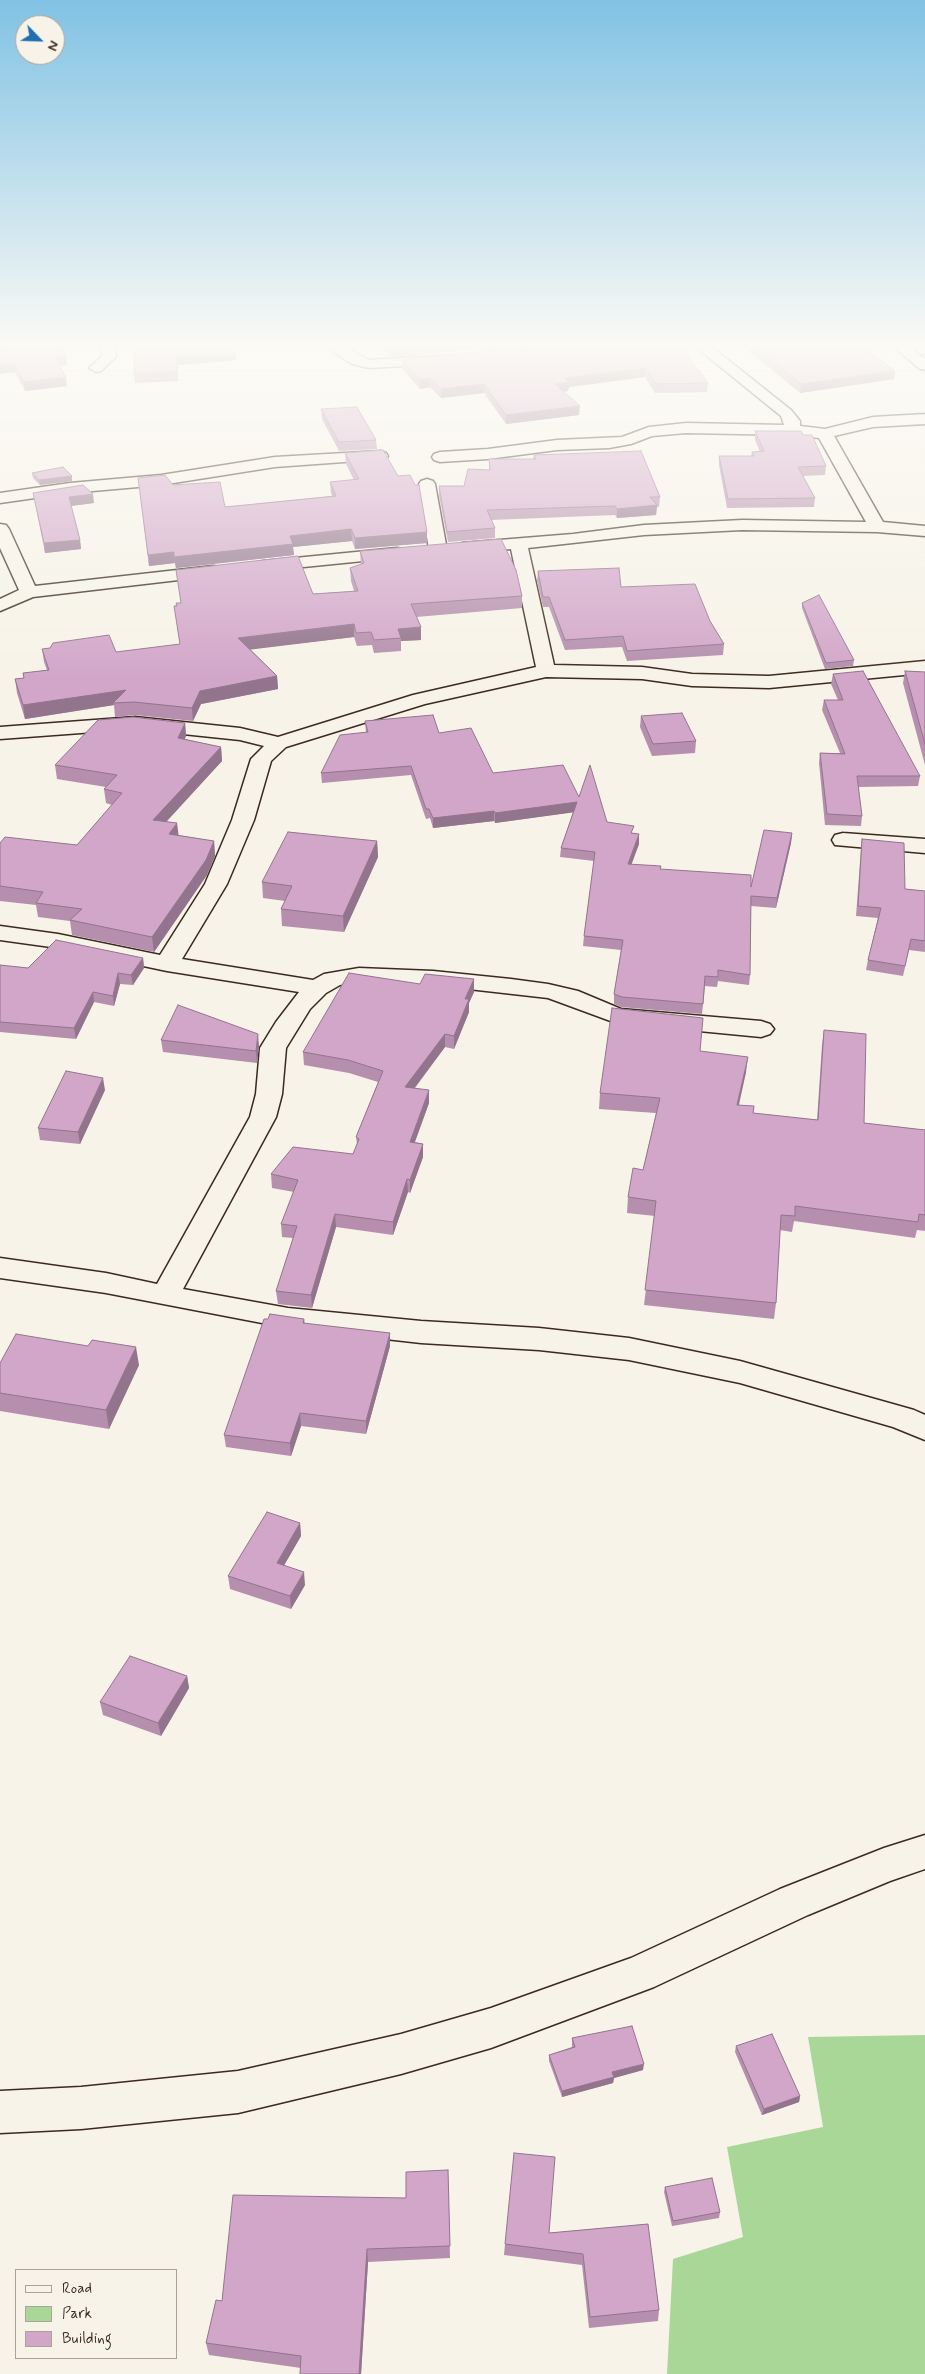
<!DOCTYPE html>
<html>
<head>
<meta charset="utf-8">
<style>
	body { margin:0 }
	#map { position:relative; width:925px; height:2374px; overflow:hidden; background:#f7f3e8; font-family:Mynerve,sans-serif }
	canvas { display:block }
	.legend { position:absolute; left:15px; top:2269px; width:162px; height:90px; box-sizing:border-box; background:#f7f3e8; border:1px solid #aca397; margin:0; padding:6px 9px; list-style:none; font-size:15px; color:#3b2a1e }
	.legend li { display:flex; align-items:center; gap:10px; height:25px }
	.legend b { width:25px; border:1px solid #aca397 }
	.north { position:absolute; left:15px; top:15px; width:50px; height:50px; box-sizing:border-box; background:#f7f3e8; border:1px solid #aca397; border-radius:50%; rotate:114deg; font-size:14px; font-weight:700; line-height:20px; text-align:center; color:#3b2a1e }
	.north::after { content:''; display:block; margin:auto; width:18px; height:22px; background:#1f6fb2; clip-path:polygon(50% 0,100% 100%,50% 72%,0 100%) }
</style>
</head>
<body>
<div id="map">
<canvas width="925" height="2374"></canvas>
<ul class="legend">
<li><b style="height:6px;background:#f7f3e8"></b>Road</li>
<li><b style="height:14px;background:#a9d797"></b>Park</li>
<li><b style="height:14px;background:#d2a6c9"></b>Building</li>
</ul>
<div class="north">N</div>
</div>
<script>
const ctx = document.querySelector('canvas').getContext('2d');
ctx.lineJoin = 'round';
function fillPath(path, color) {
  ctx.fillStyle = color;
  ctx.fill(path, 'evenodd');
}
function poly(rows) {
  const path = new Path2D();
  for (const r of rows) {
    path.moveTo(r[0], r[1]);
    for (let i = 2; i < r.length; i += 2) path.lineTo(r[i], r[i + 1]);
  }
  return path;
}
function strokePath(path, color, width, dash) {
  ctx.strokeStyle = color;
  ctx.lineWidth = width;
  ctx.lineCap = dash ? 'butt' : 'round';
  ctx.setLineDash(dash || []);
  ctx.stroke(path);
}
fillPath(poly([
	[925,2035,925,2374,667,2374,673,2259,743,2237,727,2147,823,2127,808,2037]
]), '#a9d797');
const minor = poly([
	[99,344,114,344,116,357,101,371,96,372,89,368,102,356,102,348,99,344],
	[322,344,339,344,369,360,440,356,447,360,440,364,369,368,352,364,322,344],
	[486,344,516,344,524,346,526,349,519,353,488,347,486,344],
	[692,344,708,344,791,410,800,421,800,426,825,429,873,417,925,414,925,424,873,427,834,436,883,522,925,526,925,536,877,532,742,530,644,535,528,548,554,665,642,667,692,674,769,676,925,661,925,673,769,688,692,686,642,679,546,677,425,704,286,747,271,761,254,820,227,884,182,959,313,980,324,974,359,968,433,971,511,979,548,984,578,991,621,1009,761,1021,770,1024,774,1029,770,1034,761,1037,616,1023,548,998,433,985,359,982,340,985,326,993,310,1009,286,1048,282,1094,276,1117,183,1289,288,1308,421,1321,539,1328,629,1338,740,1361,914,1410,925,1415,925,1440,893,1427,740,1383,629,1360,539,1350,421,1343,288,1328,106,1293,0,1278,0,1258,106,1273,157,1284,250,1117,256,1094,260,1048,276,1022,299,992,167,971,58,948,0,940,0,926,58,934,160,955,205,884,232,820,251,759,264,746,240,740,135,729,0,739,0,727,135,717,240,728,278,737,413,695,536,667,511,549,468,552,462,551,459,547,462,543,573,534,644,525,742,520,866,522,819,438,792,435,686,433,652,436,631,444,609,448,557,450,488,459,440,462,434,460,432,457,434,454,440,452,488,449,557,440,622,437,649,427,686,423,784,425,781,416,692,344],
	[890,344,906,344,925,359,925,370,920,369,890,344],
	[380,451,386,453,388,456,386,459,275,467,161,485,70,493,0,503,0,493,70,483,161,475,275,457,380,451],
	[427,479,433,481,435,484,447,550,444,554,438,555,432,554,429,550,419,484,421,481,427,479],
	[0,524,6,525,9,529,35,586,213,566,219,567,222,571,219,575,213,576,33,597,0,611,0,599,19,590,0,548,0,524],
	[397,548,403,549,406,553,403,557,264,571,258,570,255,566,258,562,264,561,397,548],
	[843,833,925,839,925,853,835,845,832,840,835,835,843,833],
	[925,1835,925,1869,890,1881,808,1915,654,1987,491,2048,401,2074,238,2113,81,2129,0,2133,0,2091,81,2087,238,2071,401,2034,491,2008,631,1958,780,1889,884,1848,925,1835]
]);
strokePath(minor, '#3b2a1e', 3);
fillPath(minor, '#f7f3e8');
fillPath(poly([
	[0,344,66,356,67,365,60,366,67,386,25,391],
	[134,344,273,344,273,346,235,349,236,352,236,360,178,365,178,381,135,383,134,374],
	[380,344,513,344,392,358],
	[546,344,708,383,707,392,655,393,645,377,569,387,568,391,564,392,579,415,506,424,484,393,441,398,430,387,420,389,402,369,402,360],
	[740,344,860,344,895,371,894,379,800,393],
	[321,409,376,440,377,449,339,451,322,419],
	[755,431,803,435,826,466,825,475,803,476,815,498,814,507,727,508,719,465,719,456,751,456,752,452,760,452,755,440],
	[345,453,427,532,427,543,355,549,352,541,293,547,294,555,176,568,175,563,149,566,138,478,173,485,225,507,332,496,331,493,330,482,354,480,346,464],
	[534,455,660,497,659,507,657,507,656,515,617,518,615,515,491,520,495,528,495,538,448,542,439,496,439,486,464,486,489,470,489,459,533,459],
	[32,473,72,476,72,481,40,485,33,478],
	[33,493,94,503,71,506,80,540,81,549,45,553],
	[360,551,522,596,522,608,416,617,421,627,421,640,401,641,401,651,374,653,372,645,357,646,354,637,250,649,277,676,278,689,201,704,193,721,135,715,115,717,114,705,25,719,17,693,15,679,24,678,23,673,47,670,44,662,42,649,116,652,180,644,174,606,181,603,176,570,313,594,354,591,351,581,350,568,361,565],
	[538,571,621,587,710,621,724,644,723,655,627,661,622,647,565,650,549,607,543,607,537,581],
	[802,603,854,660,853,666,825,669,802,608],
	[905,671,925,672,925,765,903,683],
	[833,674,920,776,918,786,858,787,862,816,861,826,825,825,819,763,820,753,840,753,822,710,824,700,838,700,831,684],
	[641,716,696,741,695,753,652,756,640,727],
	[365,721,439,733,493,773,579,797,607,822,633,833,639,844,631,864,751,887,792,833,791,843,776,908,751,906,750,975,749,985,718,981,717,987,705,986,702,1014,621,1007,614,1004,614,994,621,950,583,946,584,936,594,861,560,857,561,848,573,812,495,823,494,821,433,828,430,818,426,819,411,775,322,783,321,773,366,733],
	[185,723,186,736,185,739,221,747,222,761,166,822,178,835,214,841,215,856,207,875,154,952,72,935,70,921,38,917,36,905,0,901,0,843,77,845,112,805,106,803,104,789,106,787,57,779,55,765],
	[862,839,905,889,925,891,925,952,909,950,903,976,866,970,868,960,878,918,856,916,861,849],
	[377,841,378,857,344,932,282,926,281,909,285,901,263,898,262,882],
	[143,958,144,968,133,985,120,984,114,1006,94,1002,76,1039,0,1032,0,965,28,968],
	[474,979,474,992,469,1003,469,1012,454,1049,445,1047,415,1088,429,1103,415,1142,423,1144,423,1157,410,1193,408,1192,393,1235,336,1227,312,1308,278,1304,276,1291,293,1238,282,1237,281,1224,294,1192,272,1188,271,1174,353,1154,357,1144,356,1137,378,1082,349,1073,304,1065,303,1052,420,984],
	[824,1030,864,1123,925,1130,925,1231,917,1230,915,1238,794,1221,792,1232,780,1230,776,1303,774,1319,644,1305,655,1216,627,1213,628,1197,643,1170,656,1113,599,1109,600,1093,700,1051,746,1072,739,1105,753,1113,817,1120,822,1045],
	[161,1040,259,1046,257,1063,163,1052],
	[105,1090,80,1144,40,1140,38,1128],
	[268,1319,304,1319,305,1324,390,1333,390,1346,366,1434,301,1426,291,1456,226,1447,224,1435],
	[0,1363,139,1365,109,1429,0,1411],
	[300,1523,301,1536,284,1565,305,1585,291,1609,230,1589,228,1576],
	[187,1676,189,1688,161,1736,103,1715,100,1702],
	[572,2038,643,2070,614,2078,613,2083,562,2097,549,2061,549,2055,572,2047],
	[736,2046,800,2096,799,2102,762,2115,735,2052],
	[448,2170,450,2258,368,2262,361,2374,300,2374,301,2368,209,2355,206,2343,222,2301,406,2198],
	[665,2187,720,2212,719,2218,672,2226,664,2192],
	[648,2224,659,2310,658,2321,589,2328,582,2265,504,2255,505,2244,549,2233]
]), '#b58fad');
fillPath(poly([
	[231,344,273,344,273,346,232,349],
	[438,344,513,344,392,358,392,349],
	[236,352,236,360,178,365,178,381,177,356],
	[66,356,67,365,56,366,55,357],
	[14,363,16,372,0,374,0,364],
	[645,368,645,377,569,387,568,391,555,393,555,384,565,378],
	[895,371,894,379,800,393,801,384],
	[66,377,67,386,25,391,24,382],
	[430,378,430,387,420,389,420,380],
	[484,384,484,393,441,398,441,389],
	[580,406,579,415,506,424,506,415],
	[72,476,72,481,40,485,39,480],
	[93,494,94,503,70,506,69,497],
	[657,505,656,515,617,518,617,509],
	[351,529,352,541,293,547,294,555,176,568,174,557,290,536],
	[427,532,427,543,355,549,355,538],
	[80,540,81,549,45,553,44,543],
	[174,552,175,563,149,566,148,555],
	[354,624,354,637,239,651,238,638],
	[421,627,421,640,401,641,401,638,398,629],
	[277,676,278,689,201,704,193,721,192,708,200,691],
	[126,690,113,703,114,705,25,719,23,705],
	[185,723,186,736,179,751,178,738],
	[221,747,222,761,155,834,153,820],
	[577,802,576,812,495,823,495,813],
	[494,811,494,821,433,828,433,818],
	[177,823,179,838,169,834],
	[792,833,791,843,776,908,777,898],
	[639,834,639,844,628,874,628,864],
	[214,841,215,856,207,875,154,952,152,937],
	[377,841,378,857,344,932,343,916],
	[143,958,144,968,133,985,131,975],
	[118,973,120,984,114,1006,113,996],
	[474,979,474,992,469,1003,469,1012,454,1049,454,1036,465,999],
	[93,992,94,1002,76,1039,74,1028],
	[258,1034,259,1046,257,1063,256,1051],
	[445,1034,445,1047,406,1099,405,1087],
	[748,1057,746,1072,735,1120,737,1105],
	[103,1078,105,1090,80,1144,78,1132],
	[429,1090,429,1103,410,1155,410,1142],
	[423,1144,423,1157,410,1193,410,1180],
	[407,1179,408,1192,393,1235,393,1222],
	[335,1214,336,1227,312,1308,311,1295],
	[390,1333,390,1346,366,1434,366,1421],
	[136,1347,139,1365,109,1429,106,1410],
	[300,1413,301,1426,291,1456,290,1443],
	[300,1523,301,1536,278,1576,277,1563],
	[304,1572,305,1585,291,1609,290,1596],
	[187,1676,189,1688,161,1736,158,1723],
	[644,2064,643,2070,614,2078,613,2083,562,2097,562,2091,612,2072],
	[800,2096,799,2102,762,2115,764,2109],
	[367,2249,368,2262,361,2374,359,2374]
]), '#93748d');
const building = poly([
	[0,344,62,344,66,356,55,357,66,377,24,382,14,363,0,364,0,344],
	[134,344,233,344,236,352,177,356,177,372,134,374,134,344],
	[388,344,438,344,392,349,388,344],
	[546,344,679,344,708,383,656,384,645,368,565,378,569,382,555,384,580,406,506,415,484,384,441,389,430,378,420,380,402,360,546,344],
	[752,344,860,344,895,371,801,384,752,344],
	[357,407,376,440,339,442,321,409,357,407],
	[755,431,801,431,803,435,812,435,826,466,798,467,815,498,728,499,719,456,754,456,752,452,764,451,755,431],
	[383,450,398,476,410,475,415,485,419,485,427,532,355,538,351,529,290,536,293,544,174,557,174,552,148,555,138,478,165,475,173,485,220,482,225,507,336,496,330,482,359,479,345,453,383,450],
	[641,451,660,497,650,497,657,505,617,509,615,506,487,510,495,528,447,532,439,486,464,486,468,469,490,470,489,459,536,459,534,455,641,451],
	[63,467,72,476,39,480,32,473,63,467],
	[83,485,93,494,69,497,80,540,44,543,33,493,83,485],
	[501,539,516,570,522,596,411,604,421,627,398,629,401,638,374,640,371,632,356,633,354,624,238,638,277,676,200,691,192,708,134,702,113,703,126,690,23,705,15,679,24,678,23,673,49,670,42,649,50,648,53,643,109,635,116,652,180,644,174,606,177,606,176,603,181,603,176,570,298,556,313,594,358,591,350,568,364,563,360,551,501,539],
	[619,568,621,587,695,584,710,621,724,644,627,651,623,636,565,640,549,597,543,597,538,571,619,568],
	[819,595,854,660,826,663,802,603,819,595],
	[863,671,920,776,857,776,862,816,827,814,820,753,845,754,824,700,843,700,833,674,863,671],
	[905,671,925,672,925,744,905,671],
	[682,713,696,741,653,744,641,716,682,713],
	[433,715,439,733,471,728,493,773,563,765,579,797,590,765,607,822,634,826,631,833,639,834,628,864,661,866,660,869,751,875,751,887,764,830,792,833,777,898,751,896,750,975,718,970,718,977,705,976,703,1004,622,997,614,994,623,940,584,936,595,852,561,848,577,802,495,813,494,811,433,818,429,809,426,809,411,766,321,773,340,735,368,732,365,721,433,715],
	[133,717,185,723,178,738,221,747,153,820,177,823,169,834,214,841,206,860,152,937,70,920,82,909,36,903,43,892,0,886,0,843,5,837,77,845,122,793,104,789,117,775,55,765,98,720,133,717],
	[288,832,377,841,343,916,281,909,292,886,262,882,288,832],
	[862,839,904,843,905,889,925,891,925,941,911,939,905,966,868,960,881,908,858,906,862,839],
	[56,940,143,958,131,975,118,973,113,996,93,992,74,1028,0,1022,0,965,28,968,56,940],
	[349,973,420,984,425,974,474,979,465,999,469,999,454,1036,445,1034,405,1087,429,1090,410,1142,423,1144,410,1180,407,1179,393,1222,335,1214,311,1295,276,1291,297,1226,281,1224,298,1180,271,1174,293,1147,353,1154,359,1139,356,1137,383,1071,348,1060,303,1052,349,973],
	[178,1005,258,1034,256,1051,161,1040,178,1005],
	[612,1008,703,1018,700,1051,748,1057,737,1105,754,1106,753,1113,818,1120,824,1030,866,1034,864,1123,925,1130,925,1215,919,1214,918,1222,795,1206,795,1216,781,1215,776,1303,645,1290,656,1201,628,1197,633,1168,643,1170,660,1098,600,1093,612,1008],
	[66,1071,103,1078,78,1132,38,1128,66,1071],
	[270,1314,304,1319,303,1323,390,1333,366,1421,300,1413,290,1443,224,1435,264,1319,268,1319,270,1314],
	[16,1334,88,1346,92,1340,136,1347,106,1410,0,1393,0,1363,16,1334],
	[267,1512,300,1523,277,1563,304,1572,290,1596,228,1576,267,1512],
	[130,1656,187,1676,158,1723,100,1702,130,1656],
	[632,2026,644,2064,612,2072,614,2077,562,2091,549,2055,575,2047,572,2038,632,2026],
	[772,2034,800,2096,764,2109,736,2046,772,2034],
	[514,2153,555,2157,549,2233,648,2224,659,2310,590,2317,583,2254,505,2244,514,2153],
	[448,2170,450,2246,367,2249,359,2374,300,2374,301,2356,206,2343,216,2300,222,2301,233,2195,406,2198,406,2172,448,2170],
	[712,2178,720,2212,673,2221,665,2187,712,2178]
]);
fillPath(building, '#d2a6c9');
strokePath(building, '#93748d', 1);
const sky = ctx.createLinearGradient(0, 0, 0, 677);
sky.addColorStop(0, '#81c2e4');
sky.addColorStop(0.51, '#fbfaf5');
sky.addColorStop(1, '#fbfaf500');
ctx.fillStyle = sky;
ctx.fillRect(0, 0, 925, 677);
</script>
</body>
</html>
